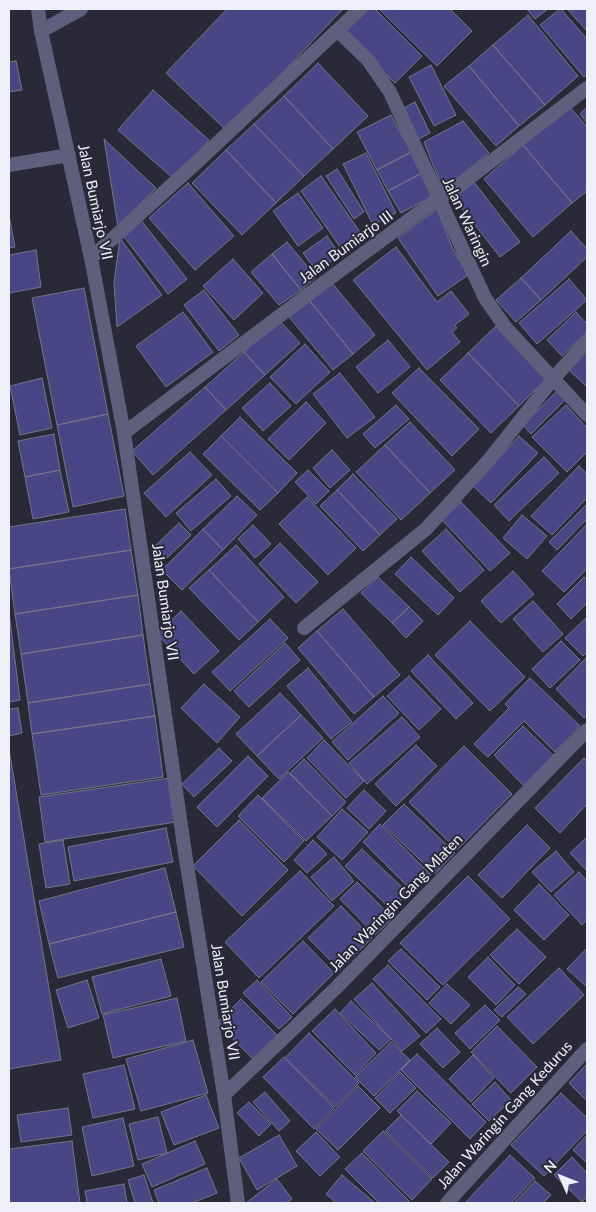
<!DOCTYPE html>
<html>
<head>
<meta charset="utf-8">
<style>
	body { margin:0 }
	#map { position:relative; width:596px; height:1212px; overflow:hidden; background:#292937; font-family:Lato,sans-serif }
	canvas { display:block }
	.frame { position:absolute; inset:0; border:10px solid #efeff8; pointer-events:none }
	.north { position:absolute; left:536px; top:1152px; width:50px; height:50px; -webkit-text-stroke:4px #292937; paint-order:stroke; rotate:314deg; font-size:14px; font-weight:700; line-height:20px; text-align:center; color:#efeff8 }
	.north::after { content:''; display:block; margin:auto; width:18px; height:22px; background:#efeff8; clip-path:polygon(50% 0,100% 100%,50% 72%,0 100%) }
</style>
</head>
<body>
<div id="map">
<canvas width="596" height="1212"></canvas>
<div class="frame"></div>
<div class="north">N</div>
</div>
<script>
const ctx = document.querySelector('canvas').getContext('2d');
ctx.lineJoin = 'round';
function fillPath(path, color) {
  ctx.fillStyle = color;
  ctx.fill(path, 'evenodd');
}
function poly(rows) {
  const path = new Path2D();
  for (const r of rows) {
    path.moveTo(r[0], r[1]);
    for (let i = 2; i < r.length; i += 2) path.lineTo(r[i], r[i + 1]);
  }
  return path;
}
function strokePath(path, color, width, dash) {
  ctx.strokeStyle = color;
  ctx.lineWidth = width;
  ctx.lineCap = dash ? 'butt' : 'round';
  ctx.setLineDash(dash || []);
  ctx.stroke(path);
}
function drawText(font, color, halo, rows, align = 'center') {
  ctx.font = font + ' Lato,sans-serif';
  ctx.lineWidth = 4;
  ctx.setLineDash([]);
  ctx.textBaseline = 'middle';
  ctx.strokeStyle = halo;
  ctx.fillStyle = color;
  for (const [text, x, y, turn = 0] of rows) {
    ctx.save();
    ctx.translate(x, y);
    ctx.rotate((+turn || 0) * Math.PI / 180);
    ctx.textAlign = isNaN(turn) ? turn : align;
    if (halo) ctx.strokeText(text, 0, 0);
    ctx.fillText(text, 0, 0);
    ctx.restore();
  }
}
const building = poly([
	[227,9,343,9,227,131,166,73,227,9],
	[366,9,375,9,422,56,395,83,343,32,366,9],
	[379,9,450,9,472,31,437,66,379,9],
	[527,9,548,9,535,19,527,9],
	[560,9,561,9,587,39,587,74,584,77,540,25,560,9],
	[569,9,587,9,587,31,568,10,569,9],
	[528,15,578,76,545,105,493,45,528,15],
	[493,45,545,105,519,126,469,66,493,45],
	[16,61,22,90,9,92,9,62,16,61],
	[318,63,368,116,333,149,284,96,318,63],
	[431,65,456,115,434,126,409,77,431,65],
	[469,66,519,126,496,146,444,86,469,66],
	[153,90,209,140,174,179,118,130,153,90],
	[284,96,333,149,304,176,254,124,284,96],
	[415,102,430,133,417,140,402,109,415,102],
	[569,106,587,127,587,191,572,203,523,145,569,106],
	[587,107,587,123,580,114,587,107],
	[391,115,411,152,377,170,357,132,391,115],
	[463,121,489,153,443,190,424,142,463,121],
	[254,124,304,176,276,203,226,150,254,124],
	[104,139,156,188,118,227,104,139],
	[523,145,572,203,533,237,484,179,523,145],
	[226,150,276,203,242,235,192,183,226,150],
	[411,152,422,173,388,191,377,170,411,152],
	[366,153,396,213,373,225,343,164,366,153],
	[337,169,364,212,354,219,326,176,337,169],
	[422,173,433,196,401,213,388,191,422,173],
	[321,176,365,239,345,254,301,191,321,176],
	[474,182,520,242,500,257,454,198,474,182],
	[188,183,234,236,195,270,149,218,188,183],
	[298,193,323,228,298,246,273,211,298,193],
	[437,209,452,247,468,275,438,296,398,238,437,209],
	[9,215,15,247,9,248,9,215],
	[140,219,187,279,168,294,121,233,140,219],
	[571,231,587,249,587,257,541,300,521,278,571,231],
	[327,236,340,255,317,272,303,253,327,236],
	[120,238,162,295,117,327,114,283,120,238],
	[287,242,316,277,301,290,272,254,287,242],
	[396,247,437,302,451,291,469,314,455,325,457,328,452,332,460,342,427,370,353,280,396,247],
	[36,250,41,287,9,293,9,255,36,250],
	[272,254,301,290,279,305,251,272,272,254],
	[233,259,263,293,234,320,203,286,233,259],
	[521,278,541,300,516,322,496,300,521,278],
	[569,279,587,300,537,344,519,323,569,279],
	[332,283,375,335,353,354,310,301,332,283],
	[84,288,108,414,57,425,32,298,84,288],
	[204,290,239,335,219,351,184,305,204,290],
	[310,301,353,354,333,370,289,317,310,301],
	[183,312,213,352,166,387,136,346,183,312],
	[576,312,587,324,587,332,562,356,547,340,576,312],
	[279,320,300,343,265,375,244,352,279,320],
	[496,326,547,378,519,406,468,353,496,326],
	[388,340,410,367,378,393,356,367,388,340],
	[305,344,330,372,296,404,270,377,305,344],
	[587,350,587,387,569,370,587,350],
	[244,352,265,375,226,410,205,387,244,352],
	[468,353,519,406,491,433,440,380,468,353],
	[419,368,479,429,452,456,392,393,419,368],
	[340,373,375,417,347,438,313,394,340,373],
	[42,378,52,428,20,435,10,386,42,378],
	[270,383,291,406,263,431,242,408,270,383],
	[205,387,226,410,153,475,132,451,205,387],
	[559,389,567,398,531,434,523,425,559,389],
	[306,402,326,423,289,460,268,439,306,402],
	[396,405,409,419,375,448,363,434,396,405],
	[566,405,587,428,587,452,567,472,532,437,566,405],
	[108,414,124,496,73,507,57,425,108,414],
	[240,417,297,473,278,493,221,436,240,417],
	[410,422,455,470,430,493,385,445,410,422],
	[54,434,60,470,25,477,18,441,54,434],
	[221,436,278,493,260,510,203,454,221,436],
	[519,436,538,453,491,503,473,486,519,436],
	[385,445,430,493,401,520,356,472,385,445],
	[332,450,350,470,330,488,313,468,332,450],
	[190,452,212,475,166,517,144,493,190,452],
	[544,457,559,473,509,521,494,505,544,457],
	[579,466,587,474,587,498,552,535,531,516,579,466],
	[60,470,69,512,33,519,25,477,60,470],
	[308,470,329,491,316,504,295,482,308,470],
	[353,474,397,519,380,535,337,490,353,474],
	[216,479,231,496,191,531,176,513,216,479],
	[337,490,380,535,363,551,320,506,337,490],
	[237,496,257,515,223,550,203,529,237,496],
	[307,497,356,548,328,575,279,524,307,497],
	[461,502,510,553,490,571,442,520,461,502],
	[587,504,587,519,557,550,549,542,587,504],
	[125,509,131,550,9,569,9,527,125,509],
	[522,515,547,536,527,559,503,538,522,515],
	[179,523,191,535,167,558,155,546,179,523],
	[587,524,587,569,564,592,542,571,587,524],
	[253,525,271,544,255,558,238,539,253,525],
	[203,529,223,550,182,590,162,570,203,529],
	[446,529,484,570,460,592,422,551,446,529],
	[280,543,318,582,296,603,259,564,280,543],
	[236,545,284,597,258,622,209,570,236,545],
	[131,550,138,595,15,614,9,569,131,550],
	[411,557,454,598,438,615,395,574,411,557],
	[209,570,258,622,239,640,189,588,209,570],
	[513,571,534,594,501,623,481,601,513,571],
	[378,577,409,607,392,623,361,593,378,577],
	[584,577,587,580,587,603,571,619,557,604,584,577],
	[138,595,143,635,21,654,15,614,138,595],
	[533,601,563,634,543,652,513,619,533,601],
	[409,607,423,621,406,638,392,623,409,607],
	[343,609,400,675,374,697,317,631,343,609],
	[181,611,219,651,194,674,157,634,181,611],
	[9,612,20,700,9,702,9,612],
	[587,617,587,652,583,656,565,638,587,617],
	[270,619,288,638,230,691,212,672,270,619],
	[470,621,525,677,490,711,435,655,470,621],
	[317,631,374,697,354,714,298,648,317,631],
	[143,635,150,684,28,703,21,654,143,635],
	[561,641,580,660,550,688,532,669,561,641],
	[285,643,300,660,249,707,234,691,285,643],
	[428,655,473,703,456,719,411,671,428,655],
	[587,657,587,715,584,718,556,689,587,657],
	[308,668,352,722,331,739,287,686,308,668],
	[409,676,441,709,419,730,387,696,409,676],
	[530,678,580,726,555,752,524,721,488,757,474,744,509,708,505,704,530,678],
	[150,684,155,716,32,734,28,703,150,684],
	[204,684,240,717,217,743,181,708,204,684],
	[280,693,301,715,257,756,236,734,280,693],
	[383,696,399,713,348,760,332,742,383,696],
	[18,708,22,733,9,736,9,709,18,708],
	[301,715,323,738,279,779,257,756,301,715],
	[155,716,163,777,41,795,32,734,155,716],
	[402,717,420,737,367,784,349,763,402,717],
	[523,726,555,757,525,787,494,755,523,726],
	[324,740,364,781,346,798,307,758,324,740],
	[416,745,437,766,396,806,375,784,416,745],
	[464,746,512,794,457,850,409,802,464,746],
	[219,748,232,761,194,797,182,784,219,748],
	[9,749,61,1060,9,1069,9,749],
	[248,756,268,776,217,827,197,807,248,756],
	[584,758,587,761,587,804,560,833,535,808,584,758],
	[304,759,346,802,332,816,290,773,304,759],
	[288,772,332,816,306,841,262,798,288,772],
	[170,778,176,822,45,842,39,797,170,778],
	[364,790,386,811,369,829,347,808,364,790],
	[258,795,304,841,284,862,238,816,258,795],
	[404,804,455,853,435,874,383,825,404,804],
	[342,809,368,832,342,860,317,837,342,809],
	[239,820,288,870,242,916,193,866,239,820],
	[380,824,431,875,413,892,363,842,380,824],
	[527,825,550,848,502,898,478,875,527,825],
	[166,828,173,862,74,881,68,847,166,828],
	[587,837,587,871,570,853,587,837],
	[63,840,70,884,46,888,39,844,63,840],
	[313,840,327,854,307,873,294,860,313,840],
	[362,849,408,893,392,910,345,866,362,849],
	[556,851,574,872,551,892,532,872,556,851],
	[334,857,354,881,332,901,311,877,334,857],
	[165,868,176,912,49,944,39,901,165,868],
	[300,871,334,906,259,978,225,942,300,871],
	[579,872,587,881,587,920,582,925,554,895,579,872],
	[468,876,510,919,443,985,400,943,468,876],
	[357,882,393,918,375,935,340,899,357,882],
	[539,884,569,915,544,940,514,910,539,884],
	[341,906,372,938,340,970,308,938,341,906],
	[176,912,184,947,58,978,49,944,176,912],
	[517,929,546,957,519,984,490,955,517,929],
	[303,941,334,973,293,1014,261,982,303,941],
	[587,948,587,987,567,969,587,948],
	[401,949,440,987,427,1000,388,961,401,949],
	[488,957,515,985,496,1005,468,977,488,957],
	[161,959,171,996,102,1014,92,977,161,959],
	[388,965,441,1019,426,1033,373,979,388,965],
	[559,968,584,995,533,1044,507,1017,559,968],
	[87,980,99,1018,68,1028,56,990,87,980],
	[257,980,292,1017,279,1029,243,993,257,980],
	[372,983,420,1036,402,1051,354,999,372,983],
	[447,984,470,1005,451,1024,429,1003,447,984],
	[518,987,526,994,502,1017,494,1010,518,987],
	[177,998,186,1041,113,1058,103,1015,177,998],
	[241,999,278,1036,254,1060,217,1023,241,999],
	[351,1001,391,1039,379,1050,340,1013,351,1001],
	[485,1005,500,1020,470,1049,455,1033,485,1005],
	[335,1009,376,1053,355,1075,312,1031,335,1009],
	[497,1026,537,1067,511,1093,471,1052,497,1026],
	[437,1028,460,1052,443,1068,420,1044,437,1028],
	[309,1033,359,1083,335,1107,285,1058,309,1033],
	[193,1040,208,1093,141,1111,126,1059,193,1040],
	[391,1042,410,1060,374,1096,355,1077,391,1042],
	[417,1054,486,1122,470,1139,401,1070,417,1054],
	[473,1055,494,1078,471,1102,449,1079,473,1055],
	[284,1057,334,1108,314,1129,263,1077,284,1057],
	[587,1064,587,1101,569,1083,587,1064],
	[124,1065,135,1109,93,1118,83,1074,124,1065],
	[400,1072,416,1088,390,1113,375,1098,400,1072],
	[495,1082,511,1100,489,1121,472,1104,495,1082],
	[358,1086,380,1108,338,1150,316,1129,358,1086],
	[417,1091,451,1123,431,1144,397,1111,417,1091],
	[265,1092,290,1121,279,1131,253,1102,265,1092],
	[561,1093,587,1118,587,1131,544,1176,511,1145,561,1093],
	[206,1095,219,1128,174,1145,161,1112,206,1095],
	[249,1102,271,1124,259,1136,237,1113,249,1102],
	[68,1108,72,1135,21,1142,17,1115,68,1108],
	[401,1115,449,1162,433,1178,385,1131,401,1115],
	[158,1117,167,1153,138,1160,129,1124,158,1117],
	[123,1118,134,1166,92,1176,82,1127,123,1118],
	[383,1131,432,1179,412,1200,363,1151,383,1131],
	[316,1132,340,1157,320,1176,296,1151,316,1132],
	[279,1135,297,1166,257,1190,239,1158,279,1135],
	[587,1135,587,1163,573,1150,587,1135],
	[72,1141,80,1203,9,1203,9,1149,72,1141],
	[195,1141,205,1164,152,1187,142,1164,195,1141],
	[362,1153,409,1201,406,1203,379,1203,345,1169,362,1153],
	[510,1155,535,1178,511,1203,465,1203,510,1155],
	[572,1157,587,1173,587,1197,582,1202,554,1175,572,1157],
	[207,1168,217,1193,192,1203,159,1203,154,1190,207,1168],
	[144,1175,153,1203,135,1203,128,1180,144,1175],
	[342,1175,375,1203,336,1203,326,1194,342,1175],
	[277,1179,292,1199,286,1203,246,1203,277,1179],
	[535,1181,551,1195,543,1203,514,1203,535,1181],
	[124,1184,127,1203,87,1203,85,1191,124,1184]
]);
fillPath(building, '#494685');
strokePath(building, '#747585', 1);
strokePath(poly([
	[41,31,81,9]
]), '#5e5f7c', 14);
strokePath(poly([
	[38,9,41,31,91,258,124,433,185,853,224,1095,238,1203],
	[338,31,368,60,390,92,485,298,506,328,587,415],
	[9,165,69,155],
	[91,258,196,163,360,9],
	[124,433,322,284,439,198,455,189,587,88],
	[304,628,426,529,488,461,553,379,587,341],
	[224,1095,337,987,587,730],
	[447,1203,587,1049]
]), '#5e5f7c', 14);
drawText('15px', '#efeff8', '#292937', [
	["Jalan Bumiarjo VII",95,202,78],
	["Jalan Waringin",467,222,65],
	["Jalan Bumiarjo III",346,247,-36],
	["Jalan Bumiarjo VII",165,602,82],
	["Jalan Waringin Gang Mlaten",396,903,-46],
	["Jalan Bumiarjo VII",225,1002,81],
	["Jalan Waringin Gang Kedurus",505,1115,-48]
]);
</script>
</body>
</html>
